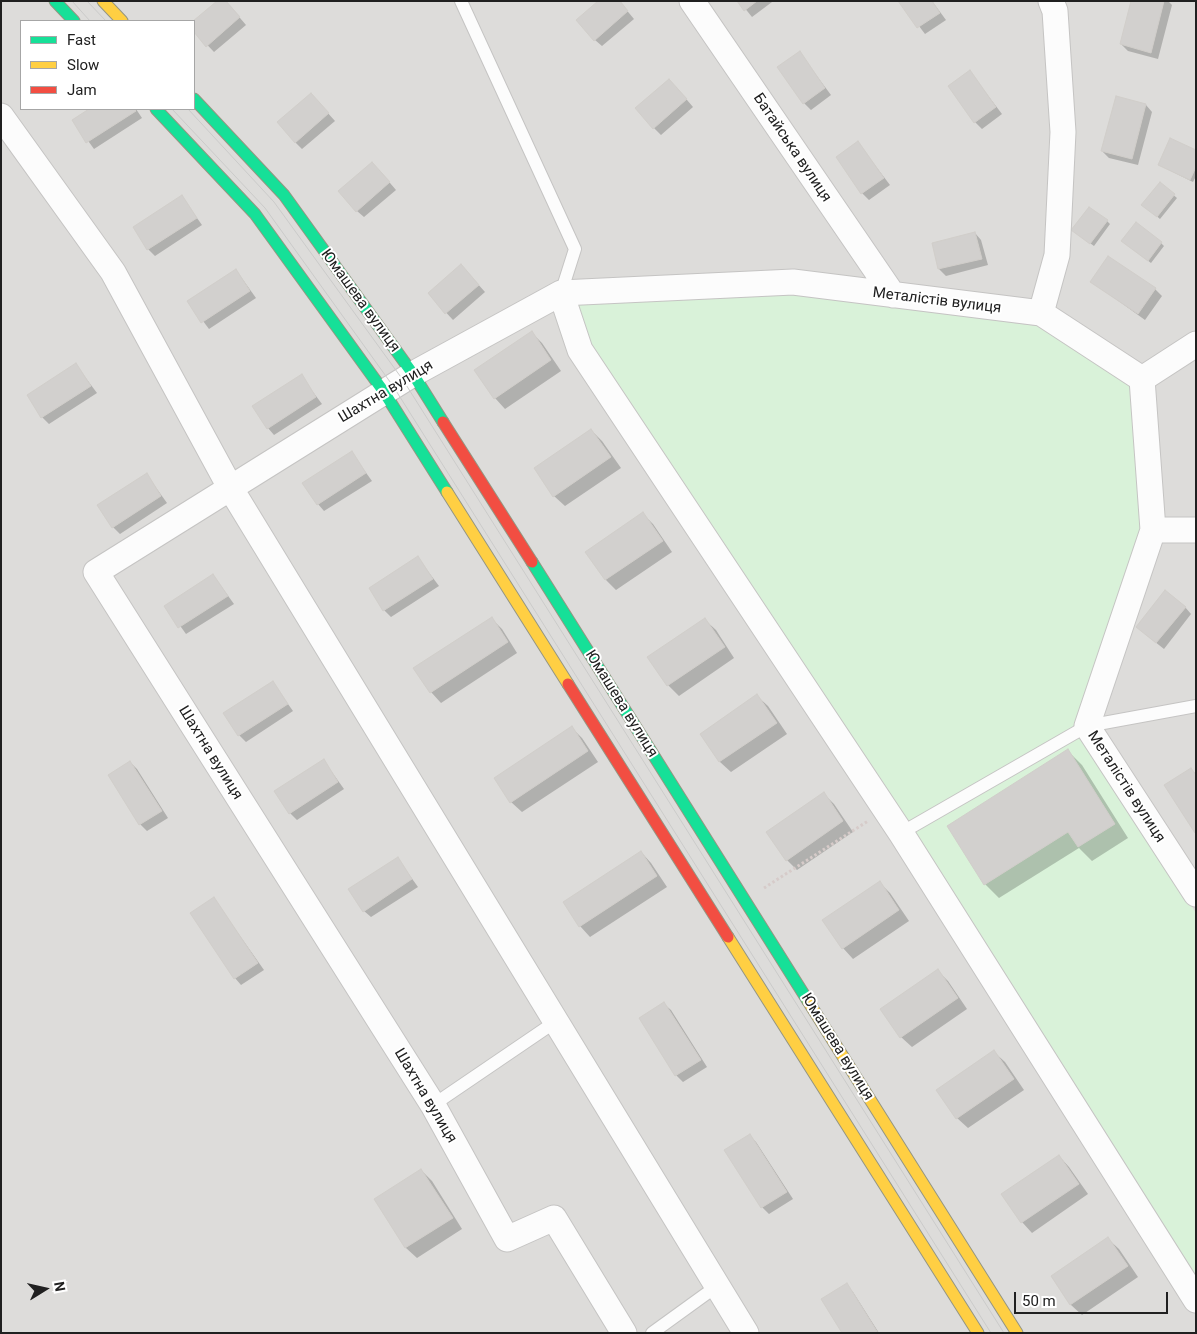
<!DOCTYPE html>
<html>
<head>
<meta charset="utf-8">
<style>
	body { margin:0 }
	#map { position:relative; width:1197px; height:1334px; overflow:hidden; background:#eeece9; font-family:Roboto,sans-serif }
	canvas { display:block }
	.frame { position:absolute; inset:0; border:2px solid #202020; pointer-events:none }
	.legend { position:absolute; left:20px; top:20px; width:175px; height:90px; box-sizing:border-box; background:#fff; border:1px solid #a6a6a6; margin:0; padding:6px 9px; list-style:none; font-size:15px; color:#202020 }
	.legend li { display:flex; align-items:center; gap:10px; height:25px }
	.legend b { width:25px; border:1px solid #a6a6a6 }
	.north { position:absolute; left:20px; top:1264px; width:50px; height:50px; -webkit-text-stroke:4px #fff; paint-order:stroke; rotate:80deg; font-size:14px; font-weight:700; line-height:20px; text-align:center; color:#202020 }
	.north::after { content:''; display:block; margin:auto; width:18px; height:22px; background:#202020; clip-path:polygon(50% 0,100% 100%,50% 72%,0 100%) }
	.scale { position:absolute; left:1014px; top:1292px; width:154px; height:22px; box-sizing:border-box; border:2px solid #202020; border-top:0; padding-left:6px; font-size:15px; line-height:18px; white-space:nowrap; color:#202020; -webkit-text-stroke:4px #fff; paint-order:stroke }
</style>
</head>
<body>
<div id="map">
<canvas width="1197" height="1334"></canvas>
<div class="frame"></div>
<ul class="legend">
<li><b style="height:6px;background:#16e098"></b>Fast</li>
<li><b style="height:6px;background:#ffcf43"></b>Slow</li>
<li><b style="height:6px;background:#f24e42"></b>Jam</li>
</ul>
<div class="north">N</div>
<div class="scale">50 m</div>
</div>
<script>
const ctx = document.querySelector('canvas').getContext('2d');
ctx.lineJoin = 'round';
function fillPath(path, color) {
  ctx.fillStyle = color;
  ctx.fill(path, 'evenodd');
}
function poly(rows) {
  const path = new Path2D();
  for (const r of rows) {
    path.moveTo(r[0], r[1]);
    for (let i = 2; i < r.length; i += 2) path.lineTo(r[i], r[i + 1]);
  }
  return path;
}
function strokePath(path, color, width, dash) {
  ctx.strokeStyle = color;
  ctx.lineWidth = width;
  ctx.lineCap = dash ? 'butt' : 'round';
  ctx.setLineDash(dash || []);
  ctx.stroke(path);
}
function drawText(font, color, halo, rows, align = 'center') {
  ctx.font = font + ' Roboto,sans-serif';
  ctx.lineWidth = 4;
  ctx.setLineDash([]);
  ctx.textBaseline = 'middle';
  ctx.strokeStyle = halo;
  ctx.fillStyle = color;
  for (const [text, x, y, turn = 0] of rows) {
    ctx.save();
    ctx.translate(x, y);
    ctx.rotate((+turn || 0) * Math.PI / 180);
    ctx.textAlign = isNaN(turn) ? turn : align;
    if (halo) ctx.strokeText(text, 0, 0);
    ctx.fillText(text, 0, 0);
    ctx.restore();
  }
}
fillPath(poly([
	[1,1,1196,1,1196,1333,1,1333],
	[21,21,194,21,194,109,21,109]
]), '#dddcda');
fillPath(poly([
	[792,295,1037,326,1132,385,1140,530,1076,730,1196,913,1196,1277,591,348,575,302]
]), '#d9f2d9');
fillPath(poly([
	[619,1,634,19,602,46,595,40],
	[739,1,772,1,772,2,752,17],
	[900,1,932,1,946,20,925,34],
	[1133,1,1168,1,1172,5,1158,59,1128,51,1121,44],
	[229,5,246,25,214,52,194,31,194,22],
	[799,52,831,95,811,110,804,103],
	[970,72,1002,114,982,129,975,122],
	[676,87,693,107,661,135,654,128],
	[317,101,335,121,302,149,295,142],
	[1146,105,1152,112,1138,165,1109,158,1102,151],
	[92,109,136,109,142,118,94,149,73,120],
	[858,143,890,185,869,200,862,193],
	[1196,152,1196,176,1193,182,1159,165],
	[379,170,396,190,364,217,357,211],
	[1160,184,1177,198,1160,219,1146,207],
	[182,197,202,225,155,256,148,249],
	[1107,221,1110,224,1094,246,1076,233],
	[975,233,981,240,988,265,946,276,939,269,933,244],
	[1161,243,1164,246,1151,263,1126,244],
	[236,270,256,298,209,329,188,301],
	[468,273,485,292,453,320,429,294],
	[1092,282,1155,289,1162,296,1145,320],
	[532,333,542,343,561,371,505,409,495,398],
	[76,365,97,393,49,424,42,417],
	[301,376,322,404,274,435,268,428],
	[591,430,602,441,621,468,565,506,554,496],
	[351,452,372,481,324,511,318,504],
	[147,475,167,503,120,534,113,527],
	[643,514,653,524,672,552,616,590,606,580,587,552],
	[418,558,439,586,391,617,384,610],
	[213,575,234,604,186,634,166,606],
	[1185,607,1191,614,1164,649,1145,634],
	[491,618,502,629,517,653,441,703,431,692],
	[705,620,716,630,734,658,679,696,668,685,649,658],
	[273,683,293,711,246,742,239,735],
	[757,696,768,706,787,734,731,772,720,762,701,734],
	[572,728,582,738,598,762,522,812,511,802],
	[1068,751,1082,765,1128,838,1092,861,1079,848,999,898,985,884],
	[324,761,344,789,297,820,290,813],
	[130,762,137,769,168,818,147,831,140,824],
	[1191,769,1196,774,1196,833,1166,785],
	[824,794,834,804,853,832,797,870,787,860],
	[641,852,651,863,667,887,590,937,580,926],
	[398,859,418,887,371,917,364,911],
	[880,883,890,893,909,921,853,959,843,948],
	[214,899,264,970,241,985,235,978],
	[938,971,948,981,967,1009,912,1047,901,1037],
	[664,1004,671,1010,707,1067,683,1082,676,1075,640,1018],
	[994,1052,1005,1062,1024,1090,968,1128,957,1118],
	[749,1135,756,1142,793,1199,769,1214,762,1207],
	[1059,1156,1069,1167,1088,1194,1032,1233,1022,1222],
	[421,1170,432,1181,462,1229,417,1258,406,1248,376,1200],
	[1108,1239,1119,1249,1138,1277,1082,1315,1071,1305,1052,1277],
	[846,1285,853,1292,879,1333,844,1333]
]), '#0003');
const building = poly([
	[217,1,226,1,240,17,206,47,194,32,193,21,217,1],
	[598,1,620,1,628,11,594,41,576,20,598,1],
	[737,1,757,1,744,11,737,1],
	[898,1,932,1,940,13,917,28,898,1],
	[1131,1,1164,1,1151,53,1120,44,1131,1],
	[800,51,825,88,803,104,777,67,800,51],
	[970,70,996,107,974,123,948,86,970,70],
	[669,79,687,99,653,129,635,108,669,79],
	[311,93,329,113,295,143,277,122,311,93],
	[1116,96,1146,104,1132,159,1101,151,1116,96],
	[89,109,134,109,136,111,86,143,72,120,89,109],
	[1170,138,1196,150,1196,167,1190,180,1158,165,1170,138],
	[858,141,884,178,861,194,836,157,858,141],
	[372,162,390,182,356,212,338,191,372,162],
	[1160,182,1175,194,1157,217,1141,205,1160,182],
	[182,195,197,218,147,250,133,227,182,195],
	[1089,207,1108,220,1090,244,1071,230,1089,207],
	[1136,222,1162,242,1148,261,1121,241,1136,222],
	[975,232,982,259,938,269,932,243,975,232],
	[1108,256,1156,288,1138,314,1090,282,1108,256],
	[461,264,479,285,445,314,428,293,461,264],
	[236,269,250,291,201,323,187,301,236,269],
	[532,331,551,360,494,399,474,370,532,331],
	[76,363,91,386,41,418,27,395,76,363],
	[302,374,316,397,267,429,252,406,302,374],
	[591,429,611,457,553,497,534,468,591,429],
	[352,451,366,473,317,505,302,483,352,451],
	[147,473,161,496,112,528,97,505,147,473],
	[643,512,663,541,605,580,585,552,643,512],
	[418,556,433,579,383,611,369,588,418,556],
	[213,574,228,596,178,628,164,606,213,574],
	[1165,590,1186,607,1156,643,1136,627,1165,590],
	[492,617,508,642,430,693,413,668,492,617],
	[705,618,725,647,667,686,647,657,705,618],
	[273,681,288,704,238,736,223,713,273,681],
	[757,694,777,723,719,762,700,734,757,694],
	[572,726,588,751,510,803,494,778,572,726],
	[1068,749,1115,824,1078,847,1068,832,984,885,947,826,1068,749],
	[324,759,338,782,289,814,274,791,324,759],
	[130,761,162,811,139,825,108,775,130,761],
	[1191,768,1196,775,1195,833,1164,785,1191,768],
	[824,792,843,821,786,861,766,832,824,792],
	[641,851,657,876,579,927,563,902,641,851],
	[398,857,412,879,363,912,348,889,398,857],
	[880,881,899,910,842,949,822,920,880,881],
	[214,897,258,963,234,979,190,913,214,897],
	[938,969,958,998,900,1038,880,1009,938,969],
	[664,1002,701,1060,675,1076,639,1018,664,1002],
	[994,1050,1014,1079,956,1119,936,1090,994,1050],
	[750,1134,787,1192,761,1208,724,1150,750,1134],
	[1059,1155,1079,1184,1021,1223,1001,1194,1059,1155],
	[421,1169,453,1218,405,1248,374,1199,421,1169],
	[1108,1237,1128,1266,1070,1305,1051,1276,1108,1237],
	[847,1283,878,1333,842,1333,821,1299,847,1283]
]);
fillPath(building, '#d2d0ce');
strokePath(building, '#d1ceca', 1);
const lane = poly([
	[461,1,575,249,561,293],
	[901,833,1087,726,1196,706],
	[433,1105,555,1022],
	[652,1333,717,1286]
]);
const street = poly([
	[692,1,893,295],
	[1,116,113,272,231,489,746,1333],
	[561,293,580,350,901,833,1196,1300],
	[1041,313,1057,255,1063,132,1055,11,1051,1],
	[1142,379,1196,344],
	[1153,530,1196,530],
	[624,1333,554,1218,507,1239,433,1105,96,572,413,374,561,293,793,282,1041,313,1142,379,1153,530,1087,726,1196,894]
]);
const fast = poly([
	[55,1,74,21],
	[194,99,284,195,413,374,443,422],
	[156,109,255,214,384,392,447,492],
	[532,562,808,1001]
]);
const slow = poly([
	[103,1,122,21],
	[447,492,568,684],
	[728,937,978,1333],
	[808,1001,1017,1333]
]);
const jam = poly([
	[443,422,532,562],
	[568,684,728,937]
]);
strokePath(lane, '#c5c4c3', 14);
strokePath(street, '#c5c4c3', 27);
strokePath(fast, '#959682', 13);
strokePath(slow, '#959682', 13);
strokePath(jam, '#959682', 13);
strokePath(poly([
	[764,888,868,821]
]), '#d6cbc9', 3, [2.5, 2.5]);
strokePath(lane, '#fcfcfc', 12);
strokePath(street, '#fcfcfc', 25);
strokePath(fast, '#16e098', 11);
strokePath(slow, '#ffcf43', 11);
strokePath(jam, '#f24e42', 11);
strokePath(poly([
	[72,1,90,21],
	[87,1,106,21],
	[172,109,265,208,393,386,991,1333],
	[188,109,274,202,403,380,1004,1333]
]), '#cbcbca', 1);
drawText('15px', '#202020', '#fff', [
	["Батайська вулиця",792,148,56],
	["Юмашева вулиця",360,301,54],
	["Металістів вулиця",937,301,7],
	["Шахтна вулиця",386,392,-31],
	["Юмашева вулиця",621,704,58],
	["Шахтна вулиця",210,753,58],
	["Металістів вулиця",1126,787,57],
	["Юмашева вулиця",837,1047,58],
	["Шахтна вулиця",425,1096,59]
]);
</script>
</body>
</html>
